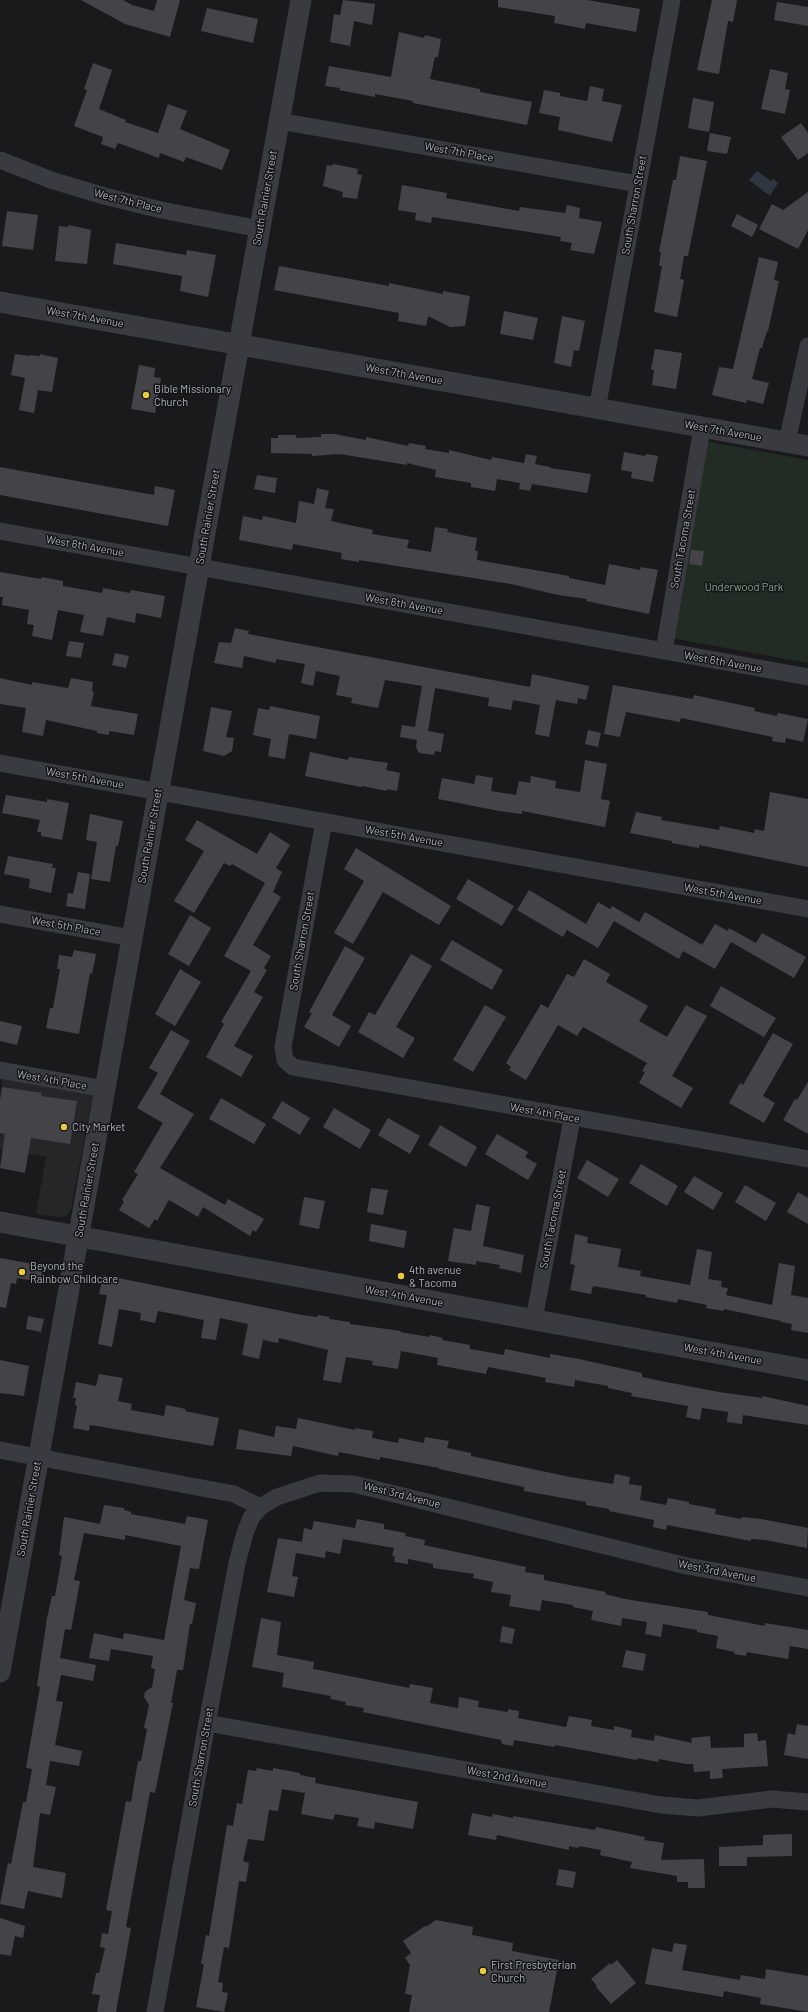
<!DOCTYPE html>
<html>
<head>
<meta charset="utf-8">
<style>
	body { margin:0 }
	canvas { display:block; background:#1a191b }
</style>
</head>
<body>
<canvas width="808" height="2012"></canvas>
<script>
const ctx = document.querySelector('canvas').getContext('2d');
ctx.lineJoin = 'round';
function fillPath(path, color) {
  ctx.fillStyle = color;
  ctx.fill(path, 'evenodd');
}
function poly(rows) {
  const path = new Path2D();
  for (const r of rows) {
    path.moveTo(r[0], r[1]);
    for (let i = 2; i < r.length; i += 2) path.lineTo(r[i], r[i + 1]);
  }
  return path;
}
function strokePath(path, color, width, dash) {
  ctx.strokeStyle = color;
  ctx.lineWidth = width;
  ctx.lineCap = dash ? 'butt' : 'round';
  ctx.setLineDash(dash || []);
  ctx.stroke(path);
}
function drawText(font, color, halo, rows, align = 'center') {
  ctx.font = font + ' Barlow,sans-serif';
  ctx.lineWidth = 3;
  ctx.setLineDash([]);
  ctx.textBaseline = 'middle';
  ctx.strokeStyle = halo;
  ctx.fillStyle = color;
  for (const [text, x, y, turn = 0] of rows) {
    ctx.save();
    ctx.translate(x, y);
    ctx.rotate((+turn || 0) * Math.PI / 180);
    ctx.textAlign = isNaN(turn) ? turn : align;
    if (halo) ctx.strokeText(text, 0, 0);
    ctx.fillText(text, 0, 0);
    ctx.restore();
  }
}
fillPath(poly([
	[2,1079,93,1095,71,1209,67,1216,59,1217,36,1214,46,1157,0,1149]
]), '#262528');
fillPath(poly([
	[705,441,808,460,808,663,671,638]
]), '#232b25');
fillPath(poly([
	[757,171,771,181,773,179,778,183,770,196,749,180]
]), '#30363f');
fillPath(poly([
	[81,0,123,0,132,5,154,11,157,0,180,0,170,37,125,24],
	[343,0,375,4,372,25,354,21,350,46,330,42,334,14,340,15],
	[498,0,587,0,640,9,636,32,586,23,585,29,554,23,555,16,498,7],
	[712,0,737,0,733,22,728,21,719,74,697,70],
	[777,2,808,7,808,26,774,20],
	[207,8,258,19,253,43,201,31],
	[399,32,424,38,425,35,441,39,438,57,435,57,430,79,480,89,480,92,532,102,527,125,413,103,413,101,375,94,375,97,339,90,340,88,325,86,329,66,391,77],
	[93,63,112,70,99,109,126,120,125,122,158,133,168,104,187,111,180,129,230,150,222,170,186,157,184,162,160,153,159,158,118,143,115,149,101,144,103,137,74,126,87,90,84,89],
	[770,69,788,73,785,89,790,90,785,114,761,109],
	[590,86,604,89,602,101,622,105,612,142,558,130,560,117,539,113,544,90,560,93,560,96,587,101],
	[693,98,714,102,709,132,688,128],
	[801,123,808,133,808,153,798,160,781,137],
	[710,133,731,137,727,154,707,151],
	[680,156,707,161,688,256,684,256,680,279,684,280,677,317,654,312,662,266,659,266,661,252,659,252,673,180,676,180],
	[333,164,358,169,357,174,362,175,357,199,342,197,343,192,323,186,327,165,332,166],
	[402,185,447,193,446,198,519,211,520,207,565,213,567,205,580,208,579,218,602,222,594,254,570,250,572,243,560,241,561,237,432,217,431,223,415,220,416,213,398,210],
	[808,192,808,230,798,249,759,229,772,204,783,210],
	[7,211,38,215,33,250,2,246],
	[737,214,758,225,752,237,731,226],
	[69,225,91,230,87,264,55,261,59,226,68,227],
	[116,243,186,255,187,250,216,255,208,297,180,291,182,276,113,264],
	[759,257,778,262,774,280,779,281,768,331,767,331,762,348,760,348,752,379,769,383,763,404,747,400,746,403,712,395,719,367,733,369],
	[279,266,389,286,389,283,443,294,443,291,470,296,465,326,450,327,428,316,426,326,398,321,399,313,274,290],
	[504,311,538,318,533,340,500,334],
	[562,316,585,321,579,351,574,350,571,367,554,363],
	[655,349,682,353,676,389,652,385,654,370,651,369],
	[15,354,29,356,29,355,40,356,40,354,58,358,52,392,38,390,34,413,19,410,25,378,11,375],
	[139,365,155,368,154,377,161,378,155,413,131,409],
	[321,434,334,434,366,440,366,437,408,446,409,443,426,446,425,449,449,453,449,450,491,460,492,457,524,463,526,454,537,456,535,464,550,467,550,468,591,474,587,493,532,484,530,491,519,489,520,483,497,479,495,491,471,487,471,483,435,477,436,470,407,463,407,465,340,454,312,456,312,454,271,453,271,438,278,438,278,435,296,435,296,438,321,437],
	[624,452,645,456,646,454,658,456,653,482,631,478,632,472,621,470],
	[0,467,154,495,155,486,175,490,168,526,0,495],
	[257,475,277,478,275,493,254,489],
	[317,488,329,491,325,508,334,509,331,521,373,530,372,534,409,540,407,548,431,552,435,527,448,529,447,532,477,538,475,551,478,551,477,560,569,576,569,578,605,585,609,564,640,570,641,567,658,570,649,614,586,601,587,599,558,595,511,584,359,560,359,562,341,559,342,553,293,544,292,550,239,540,243,516,262,520,263,516,296,523,299,501,314,504],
	[691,550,704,551,702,566,689,564],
	[0,572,41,579,42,577,63,581,63,586,102,593,103,588,130,593,131,590,165,596,161,618,136,613,135,623,107,617,103,636,80,632,84,615,58,610,52,640,32,636,34,625,27,624,29,610,2,605,3,597,0,597],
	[235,628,249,631,248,634,530,687,532,674,589,686,586,700,578,698,577,704,556,700,549,737,535,734,540,705,513,700,511,710,488,706,489,698,435,688,428,731,444,734,441,752,435,751,434,755,419,753,416,747,417,740,400,737,402,725,415,727,422,686,385,680,378,708,351,703,352,698,336,695,340,676,316,671,313,686,301,683,305,664,276,659,276,663,244,656,242,668,214,663,219,642,231,643],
	[69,641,84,643,81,658,66,656],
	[115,653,129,656,126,668,112,665],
	[0,678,32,685,32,682,68,688,71,678,93,682,92,691,94,692,91,706,138,714,134,735,109,731,109,735,97,733,97,731,46,720,43,736,22,732,26,708,0,704],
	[613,685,693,699,694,695,755,708,754,711,777,716,778,713,808,719,803,742,786,738,785,743,772,741,773,737,681,718,680,722,626,712,620,737,604,734],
	[270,706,320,716,316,739,289,734,285,759,268,756,271,739,253,735,258,708,269,710],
	[211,707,232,711,226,737,234,738,232,751,224,756,203,751],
	[588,730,601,733,598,747,585,744],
	[310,752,348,760,349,757,388,763,386,770,400,773,397,791,387,789,387,791,362,786,361,787,305,776],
	[585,760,607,764,601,799,610,801,605,827,522,811,522,814,499,811,438,799,442,778,474,784,476,775,493,778,491,791,516,795,519,781,530,783,531,776,556,781,555,788,580,792],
	[770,792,808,799,808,867,699,845,699,848,672,843,672,841,630,833,636,812,662,817,661,820,719,830,720,826,754,833,755,829,764,831],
	[6,795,47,802,47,799,69,803,62,840,41,836,41,832,37,832,40,820,2,813],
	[90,814,123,821,118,846,116,846,110,882,91,879,97,842,86,840],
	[197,820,257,854,270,832,290,845,276,868,282,872,273,892,281,897,253,945,271,956,264,968,267,970,254,992,263,997,234,1046,253,1056,241,1077,206,1057,224,1024,221,1022,251,971,224,956,265,883,232,864,230,866,224,863,194,913,174,901,204,851,185,840],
	[356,848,451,906,439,925,383,892,353,944,334,933,364,881,344,869],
	[8,856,53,864,52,868,56,868,51,893,29,888,30,879,4,874],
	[78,872,90,874,85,909,66,906,68,893,73,894],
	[468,879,514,906,502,926,456,899],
	[529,890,586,924,598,902,610,909,612,906,639,922,645,912,702,945,715,924,728,931,729,928,756,943,762,933,806,957,794,978,731,942,715,969,683,951,679,959,614,921,598,948,567,930,563,937,517,910],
	[190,915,211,928,189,966,168,954],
	[452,940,503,970,492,990,440,960],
	[345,946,365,958,332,1015,351,1026,339,1047,304,1027,312,1013,309,1012],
	[74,950,96,954,92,974,90,973,79,1034,46,1028,50,1008,53,1008,60,969,57,969,59,955,72,957],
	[411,954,432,966,396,1027,415,1038,403,1058,358,1032,369,1012,375,1015],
	[584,959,610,974,606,982,648,1006,639,1021,667,1037,686,1005,707,1016,672,1076,693,1088,681,1108,639,1083,645,1072,642,1071,647,1063,583,1027,577,1036,558,1025,526,1080,509,1070,511,1067,506,1063,541,1004,548,1008,567,974,574,977],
	[180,969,201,982,175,1026,155,1014],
	[721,986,776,1018,764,1037,710,1006],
	[485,1005,506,1017,473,1072,453,1060],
	[0,1021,22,1026,17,1045,0,1041],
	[171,1030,190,1041,160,1094,194,1114,160,1168,225,1205,228,1199,264,1219,256,1232,253,1230,250,1236,203,1207,198,1217,169,1200,157,1221,155,1219,149,1228,119,1210,124,1202,122,1200,138,1174,134,1172,163,1123,137,1108,158,1073,149,1068],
	[773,1033,793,1044,763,1096,775,1103,764,1123,729,1103,740,1083,743,1085],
	[808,1082,808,1134,783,1120,795,1099,797,1100],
	[2,1087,42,1093,41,1096,77,1101,70,1144,31,1138,25,1173,0,1168,5,1134,0,1133,0,1100],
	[221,1098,266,1124,254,1144,209,1119],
	[282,1101,310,1118,300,1135,272,1118],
	[334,1108,371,1130,360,1149,323,1127],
	[388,1118,420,1136,410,1154,378,1135],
	[440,1125,477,1147,466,1167,428,1145],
	[497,1134,528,1152,525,1157,537,1164,528,1180,485,1154],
	[587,1160,619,1179,608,1197,577,1178],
	[641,1164,678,1186,667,1206,629,1183],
	[694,1176,723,1193,713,1210,684,1192],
	[745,1185,776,1203,766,1221,735,1202],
	[371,1188,388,1190,383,1215,367,1212],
	[798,1192,808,1198,808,1224,787,1212],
	[304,1197,325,1201,319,1229,299,1225],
	[476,1204,490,1207,483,1246,524,1255,521,1273,499,1268,500,1265,476,1261,476,1265,448,1261,454,1228,471,1231],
	[371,1224,407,1231,404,1248,369,1241],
	[575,1234,588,1237,587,1243,621,1249,618,1267,641,1271,640,1276,690,1285,697,1249,712,1252,708,1279,722,1281,721,1287,728,1288,726,1295,772,1305,779,1263,795,1266,791,1295,808,1298,808,1333,791,1330,792,1324,781,1322,781,1321,724,1309,723,1311,706,1308,707,1305,678,1299,677,1303,646,1297,646,1295,593,1286,591,1294,570,1290,575,1265,570,1264],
	[0,1258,44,1266,41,1282,17,1278,16,1284,11,1283,6,1308,0,1307],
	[103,1275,302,1315,317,1317,318,1315,330,1317,329,1319,350,1322,350,1324,401,1331,400,1332,429,1337,430,1335,443,1338,442,1340,470,1345,470,1349,504,1355,505,1349,550,1358,550,1354,579,1359,642,1373,642,1377,661,1381,719,1392,762,1398,762,1396,808,1406,808,1425,743,1415,742,1424,727,1422,728,1412,702,1408,700,1420,686,1417,688,1406,631,1396,632,1393,608,1388,608,1386,575,1380,574,1387,545,1382,546,1378,488,1367,486,1374,437,1365,438,1358,401,1351,398,1369,372,1365,373,1361,346,1357,341,1383,323,1380,328,1350,279,1338,278,1343,263,1340,259,1359,242,1355,248,1324,220,1318,216,1340,201,1338,204,1320,158,1311,155,1323,140,1320,141,1313,119,1309,112,1347,98,1344,107,1295,99,1294],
	[28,1316,44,1319,41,1332,26,1329],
	[0,1360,29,1366,24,1396,0,1393],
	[99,1374,123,1378,118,1401,132,1404,131,1410,164,1416,166,1405,186,1409,185,1411,219,1418,213,1446,97,1426,90,1425,89,1431,73,1428,77,1406,75,1405,76,1398,73,1398,76,1382,96,1386],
	[298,1418,355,1430,355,1428,373,1431,372,1438,398,1443,399,1438,424,1443,425,1437,449,1441,447,1448,471,1453,471,1456,570,1477,613,1484,615,1474,630,1477,629,1484,642,1486,640,1500,666,1505,668,1498,689,1502,689,1504,716,1509,715,1514,741,1519,741,1517,761,1519,808,1528,807,1548,765,1540,751,1539,751,1541,667,1525,666,1530,653,1527,654,1520,609,1511,609,1509,586,1505,586,1502,524,1491,524,1487,439,1469,439,1468,380,1457,380,1460,339,1452,338,1456,293,1446,291,1456,236,1449,239,1429,274,1437,276,1426,296,1429],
	[104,1505,124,1508,124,1510,131,1512,131,1514,185,1524,187,1516,208,1520,199,1569,190,1568,184,1600,196,1603,192,1624,190,1624,183,1670,177,1670,171,1703,173,1703,155,1793,150,1792,126,1927,131,1928,116,2012,97,2012,100,1995,92,1994,96,1973,99,1973,105,1948,100,1947,102,1933,108,1934,112,1911,106,1910,126,1801,131,1802,138,1761,141,1761,147,1729,144,1728,149,1705,144,1697,145,1692,152,1687,155,1669,151,1668,153,1656,111,1649,109,1661,89,1658,94,1633,123,1639,124,1633,164,1640,181,1546,125,1535,125,1540,84,1533,74,1580,80,1581,75,1609,71,1630,65,1629,60,1658,96,1665,93,1681,61,1675,56,1701,63,1702,55,1745,82,1751,79,1766,50,1761,46,1785,56,1787,50,1815,40,1813,33,1867,66,1873,62,1898,28,1891,24,1909,0,1904,8,1863,11,1864,23,1802,26,1802,32,1769,26,1768,40,1687,37,1686,47,1618,52,1596,55,1596,62,1556,59,1555,64,1517,100,1524],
	[357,1519,384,1524,384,1529,406,1533,405,1536,425,1540,424,1545,526,1567,525,1572,544,1575,544,1580,606,1592,605,1594,625,1599,708,1612,708,1615,765,1626,765,1623,808,1630,808,1649,790,1646,788,1659,747,1652,746,1656,734,1654,734,1652,716,1648,718,1636,697,1632,697,1630,663,1624,661,1637,645,1634,647,1622,622,1618,621,1626,591,1620,593,1611,573,1607,573,1605,542,1600,540,1611,509,1606,511,1595,491,1592,493,1582,473,1578,474,1574,433,1568,433,1564,408,1559,408,1564,394,1562,395,1556,392,1556,394,1548,343,1539,340,1554,326,1551,325,1558,296,1553,292,1576,298,1577,294,1597,267,1592,278,1538,302,1542,304,1528,312,1530,314,1521,355,1528],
	[261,1618,281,1622,277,1655,314,1662,313,1669,324,1671,409,1688,410,1684,433,1688,430,1703,458,1708,459,1697,479,1701,478,1707,508,1712,508,1709,519,1711,518,1718,566,1727,569,1716,592,1720,591,1726,614,1730,614,1726,632,1730,631,1737,654,1741,655,1735,692,1743,691,1738,710,1736,711,1748,744,1747,744,1734,757,1733,758,1741,766,1740,768,1766,722,1769,723,1778,710,1779,710,1771,694,1772,693,1764,686,1764,659,1759,658,1762,637,1758,637,1760,555,1745,555,1747,514,1740,513,1746,502,1744,501,1740,363,1712,364,1708,345,1705,346,1702,330,1699,331,1696,282,1687,284,1673,252,1667],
	[502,1626,515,1629,512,1644,500,1642],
	[626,1650,646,1654,643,1671,622,1667],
	[797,1724,808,1726,808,1759,784,1755,788,1733,795,1735],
	[257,1768,273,1771,273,1768,300,1773,300,1775,316,1778,315,1783,418,1802,413,1829,375,1822,374,1829,357,1826,359,1818,335,1814,333,1820,301,1814,305,1793,282,1789,278,1811,269,1810,264,1841,248,1839,243,1861,249,1863,246,1882,239,1881,229,1948,224,1947,218,1982,223,1983,222,1992,228,1993,224,2012,196,2007,204,1964,201,1964,206,1935,209,1936,227,1825,233,1826,237,1803,242,1804,248,1770,256,1771],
	[472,1813,492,1817,493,1814,513,1818,513,1816,595,1830,596,1827,645,1837,644,1840,664,1843,661,1860,704,1859,705,1888,688,1888,688,1882,677,1882,677,1876,630,1868,632,1862,600,1855,601,1850,579,1846,578,1848,569,1846,569,1850,497,1835,496,1840,468,1835],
	[792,1834,792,1856,747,1857,747,1866,719,1866,719,1847,763,1845,763,1835],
	[559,1869,576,1872,573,1888,556,1885],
	[0,1918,25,1926,23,1938,15,1936,11,1956,0,1954],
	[436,1920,473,1927,472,1935,513,1943,512,1951,559,1960,549,2012,409,2012,412,1995,405,1994,410,1965,405,1958,411,1953,403,1941,425,1926,426,1927],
	[674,1943,687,1945,682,1970,740,1980,741,1975,765,1979,766,1969,808,1976,808,2012,760,2004,761,1998,724,1991,723,1997,645,1984,652,1948,672,1952],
	[617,1960,636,1983,611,2004,596,1987,597,1986,591,1979,610,1963,611,1965]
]), '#444448');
strokePath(poly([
	[279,121,638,184],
	[0,160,51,180,104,196,161,210,260,229],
	[597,409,672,0],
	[787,442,808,346],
	[0,531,808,677],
	[664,651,702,428],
	[0,763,808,909],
	[324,821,283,1047,285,1060,293,1067,808,1159],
	[0,914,132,938],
	[0,1070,105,1089],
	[534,1319,572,1119],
	[0,1450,234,1494,260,1507,277,1497,320,1483,354,1484,687,1566,808,1588],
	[207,1723,661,1805,698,1808,772,1799,808,1802],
	[155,2012,207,1723,237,1563,245,1533,251,1518,260,1507]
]), '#3a3b40', 17);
strokePath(poly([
	[0,302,808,446],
	[0,1222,808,1370],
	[0,1672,301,0]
]), '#3a3b40', 21);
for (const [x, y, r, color] of [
	[146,395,4,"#eaca42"],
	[64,1127,4,"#eaca42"],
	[22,1272,4,"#eaca42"],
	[401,1276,4,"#eaca42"],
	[483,1971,4,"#eaca42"]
]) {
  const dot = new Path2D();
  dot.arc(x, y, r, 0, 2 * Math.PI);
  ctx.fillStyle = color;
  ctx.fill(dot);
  strokePath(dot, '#151416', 1.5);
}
drawText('11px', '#acafba', '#151416', [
	["West 7th Place",459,152,10],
	["South Rainier Street",265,198,-80],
	["West 7th Place",128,201,14],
	["South Sharron Street",634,205,-80],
	["West 7th Avenue",85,317,10],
	["West 7th Avenue",404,374,10],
	["West 7th Avenue",723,431,10],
	["South Rainier Street",208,517,-80],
	["South Tacoma Street",683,539,-80],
	["West 6th Avenue",85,546,10],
	["West 6th Avenue",404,604,10],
	["West 6th Avenue",723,662,10],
	["West 5th Avenue",85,778,10],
	["South Rainier Street",150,836,-80],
	["West 5th Avenue",404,836,10],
	["West 5th Avenue",723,894,10],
	["West 5th Place",66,926,10],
	["South Sharron Street",302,941,-80],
	["West 4th Place",52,1080,10],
	["West 4th Place",545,1113,10],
	["South Rainier Street",87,1190,-80],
	["South Tacoma Street",553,1219,-79],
	["West 4th Avenue",404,1296,10],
	["West 4th Avenue",723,1354,10],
	["West 3rd Avenue",402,1495,14],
	["South Rainier Street",29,1509,-80],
	["West 3rd Avenue",717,1571,11],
	["South Sharron Street",201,1757,-80],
	["West 2nd Avenue",507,1777,10]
]);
drawText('11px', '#acafba', '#151416', [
	["Bible Missionary",154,389],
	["Church",154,402],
	["City Market",72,1127],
	["Beyond the",30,1266],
	["Rainbow Childcare",30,1279],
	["4th avenue",409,1270],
	["& Tacoma",409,1283],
	["First Presbyterian",491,1965],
	["Church",491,1978]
], 'left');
drawText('11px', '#84a48b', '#151416', [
	["Underwood Park",744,587]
]);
</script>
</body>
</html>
